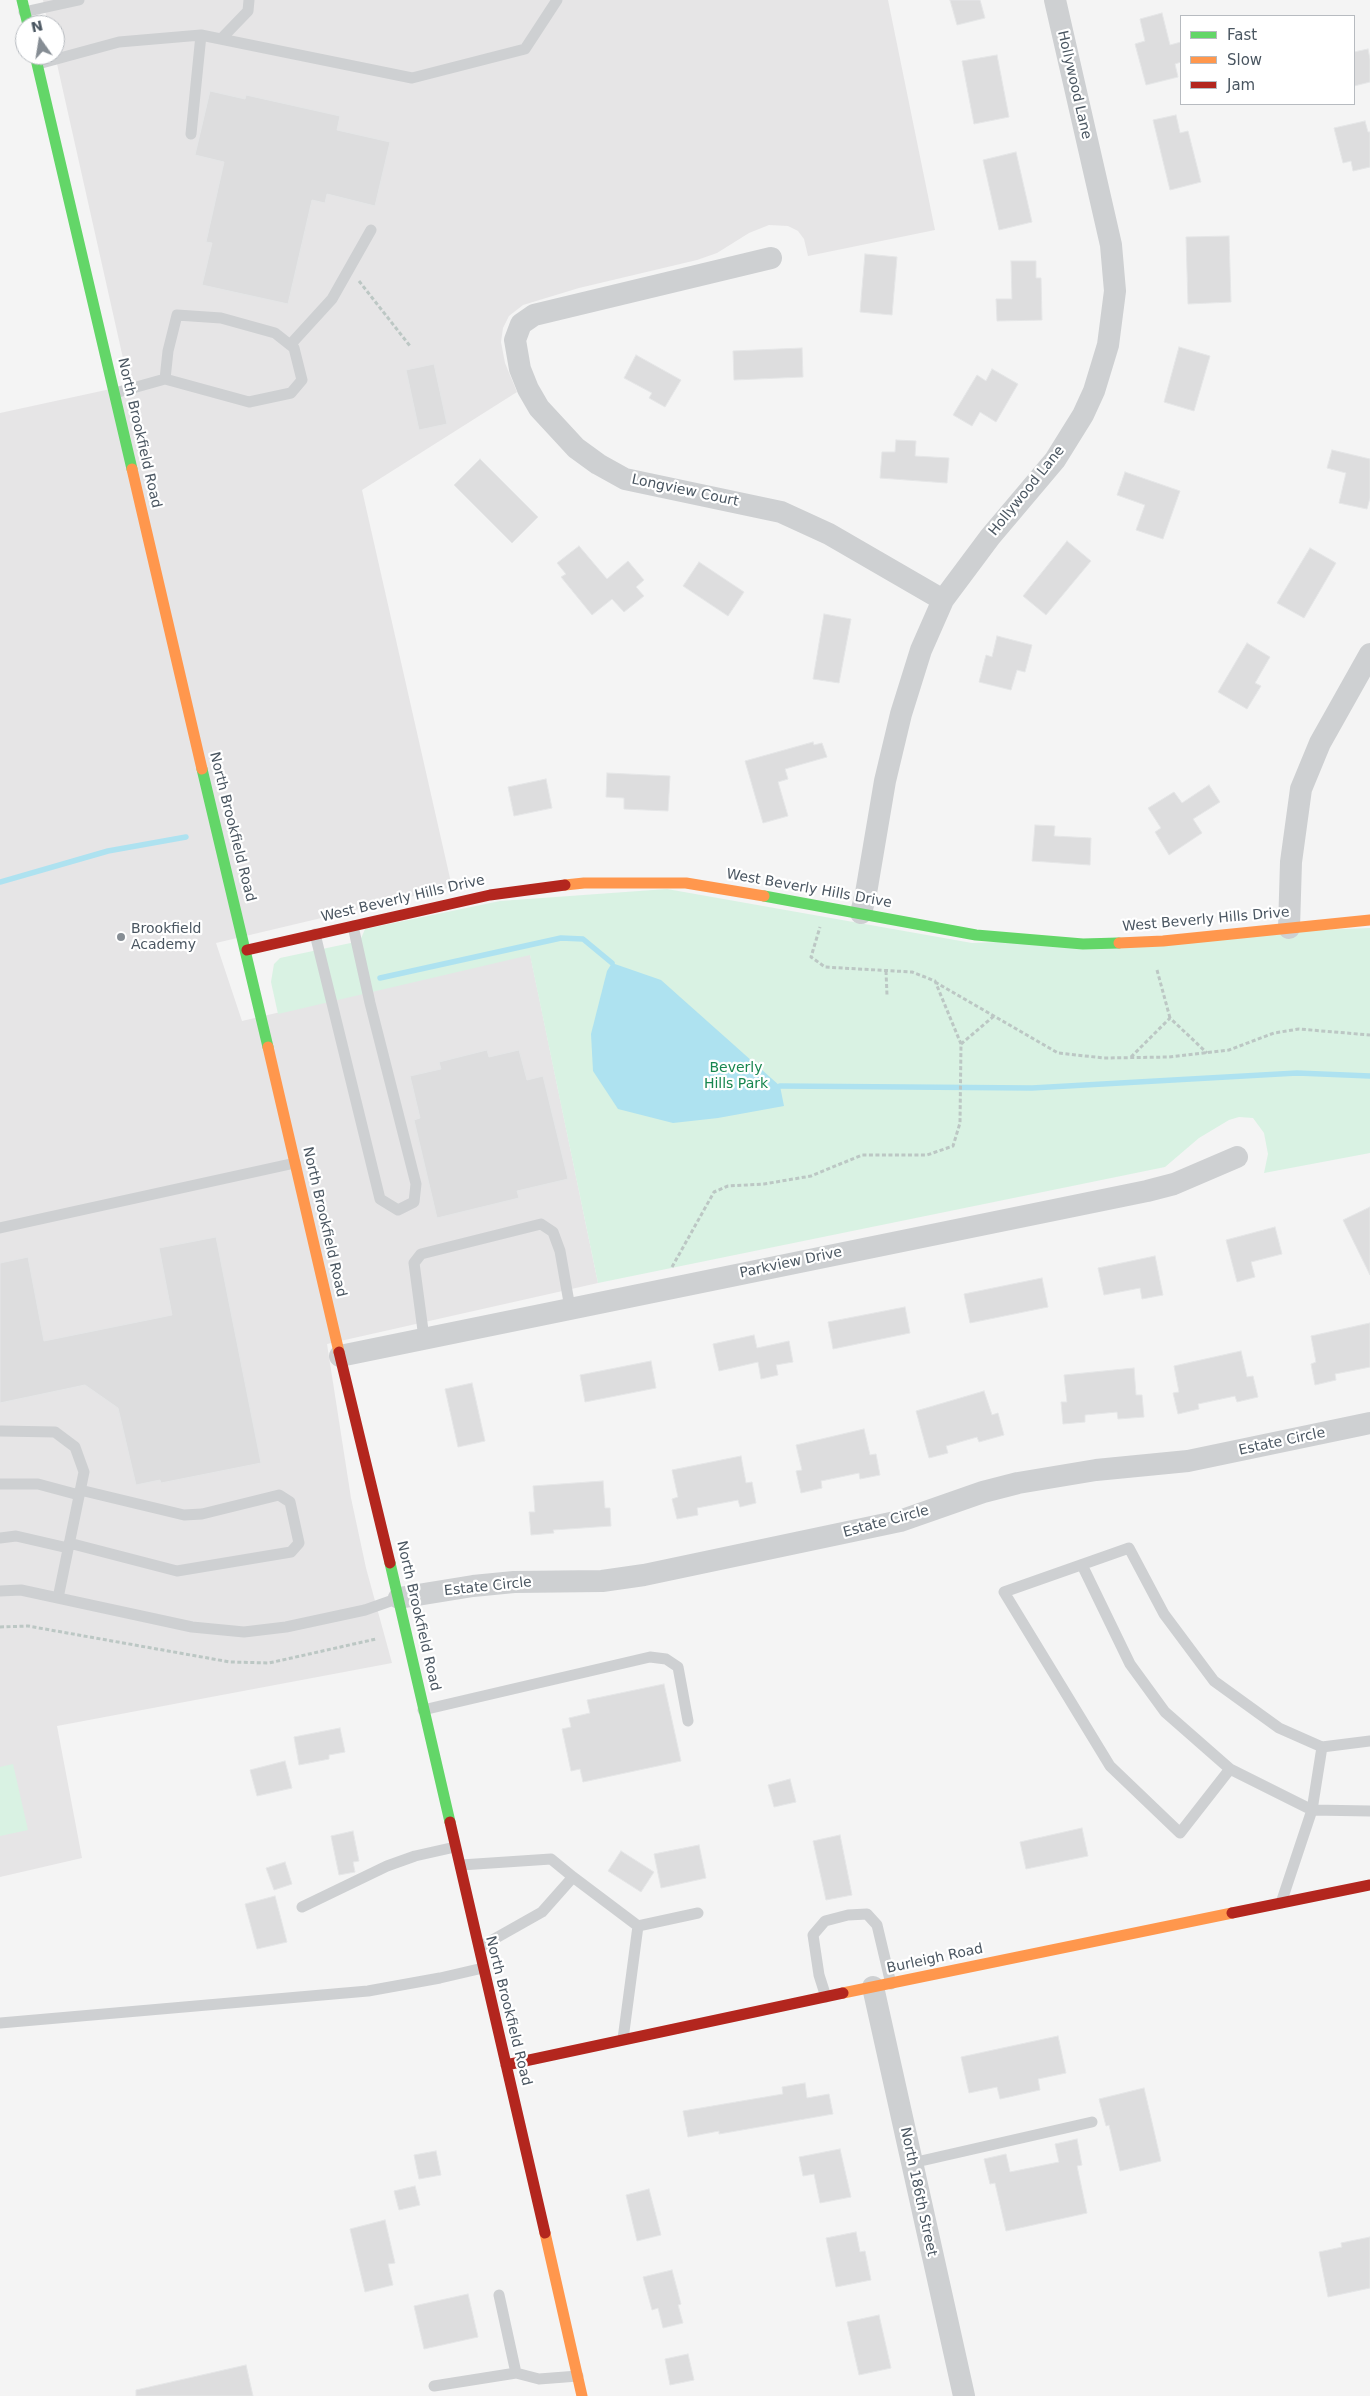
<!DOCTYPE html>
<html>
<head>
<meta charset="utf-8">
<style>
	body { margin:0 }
	#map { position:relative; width:1370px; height:2396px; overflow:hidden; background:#f4f4f4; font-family:"DejaVu Sans",sans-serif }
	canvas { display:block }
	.legend { position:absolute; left:1180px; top:15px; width:175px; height:90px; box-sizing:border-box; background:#fff; border:1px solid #b7bbc0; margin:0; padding:6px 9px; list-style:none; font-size:15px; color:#4a5661 }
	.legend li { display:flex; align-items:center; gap:10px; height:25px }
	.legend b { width:25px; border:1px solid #b7bbc0 }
	.north { position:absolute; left:15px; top:15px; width:50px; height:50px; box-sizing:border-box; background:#fff; border:1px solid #b7bbc0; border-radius:50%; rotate:347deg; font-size:14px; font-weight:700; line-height:20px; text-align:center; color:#4a5661 }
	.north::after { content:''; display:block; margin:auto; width:18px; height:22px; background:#868d94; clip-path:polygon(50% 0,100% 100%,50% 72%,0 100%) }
</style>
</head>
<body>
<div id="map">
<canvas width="1370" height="2396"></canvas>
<ul class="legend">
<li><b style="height:6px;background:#63d668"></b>Fast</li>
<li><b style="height:6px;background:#ff974d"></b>Slow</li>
<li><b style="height:6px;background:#b3261e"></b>Jam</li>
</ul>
<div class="north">N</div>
</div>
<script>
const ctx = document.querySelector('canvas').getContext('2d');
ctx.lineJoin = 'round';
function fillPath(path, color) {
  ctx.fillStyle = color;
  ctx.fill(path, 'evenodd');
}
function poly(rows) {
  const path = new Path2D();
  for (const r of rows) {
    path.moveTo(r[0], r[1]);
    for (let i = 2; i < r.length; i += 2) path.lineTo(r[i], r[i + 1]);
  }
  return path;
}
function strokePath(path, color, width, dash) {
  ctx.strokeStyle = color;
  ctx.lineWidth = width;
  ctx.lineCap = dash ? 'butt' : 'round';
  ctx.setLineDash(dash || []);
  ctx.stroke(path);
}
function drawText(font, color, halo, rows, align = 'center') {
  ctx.font = font + ' "DejaVu Sans",sans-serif';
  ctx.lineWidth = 4.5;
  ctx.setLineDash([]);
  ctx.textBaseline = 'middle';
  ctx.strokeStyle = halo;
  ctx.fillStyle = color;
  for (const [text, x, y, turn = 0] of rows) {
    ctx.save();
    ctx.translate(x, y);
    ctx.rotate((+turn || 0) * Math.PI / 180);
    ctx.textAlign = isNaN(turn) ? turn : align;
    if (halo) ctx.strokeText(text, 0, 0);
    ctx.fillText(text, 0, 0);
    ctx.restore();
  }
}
fillPath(poly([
	[43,0,888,0,935,230,808,256,804,239,798,231,788,226,769,225,749,233,717,253,697,260,579,288,523,305,509,316,503,328,501,342,505,363,517,392,362,490,452,887,216,943,242,1021,530,954,598,1283,327,1344,351,1498,366,1568,392,1663,57,1726,82,1858,0,1877,0,413,129,385,55,55,55,25,48,25]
]), '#e6e5e6');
fillPath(poly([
	[667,889,972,943,1370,928,1370,1153,1264,1173,1268,1154,1264,1133,1253,1118,1239,1117,1229,1120,1199,1138,1165,1167,598,1283,530,955,278,1014,271,982,274,964,280,958,360,941,365,929,500,901],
	[13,1764,28,1830,0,1836,0,1767]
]), '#d9f2e3');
fillPath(poly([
	[612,963,661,980,780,1086,784,1106,718,1118,673,1123,618,1109,593,1071,591,1034,607,971]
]), '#aee2f0');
strokePath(poly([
	[0,882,108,851,186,837],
	[380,978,561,938,583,939,612,963],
	[780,1086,1032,1088,1297,1073,1370,1076]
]), '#aee2f0', 5.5);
const building = poly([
	[950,0,980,0,985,18,957,25,950,0],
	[1162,13,1170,45,1181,42,1181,62,1175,64,1178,77,1146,85,1135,44,1145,41,1140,19,1162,13],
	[1368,49,1370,59,1370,82,1354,86,1354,52,1368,49],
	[997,55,1009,117,974,124,962,61,997,55],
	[210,91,245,99,246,95,340,116,337,130,390,142,375,206,327,194,325,203,312,200,288,304,202,285,212,243,206,242,224,162,195,155,210,91],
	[1176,115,1180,133,1188,131,1201,182,1170,190,1153,120,1176,115],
	[1365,121,1368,132,1370,132,1370,167,1353,171,1351,161,1343,163,1334,128,1365,121],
	[1016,152,1032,222,999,230,983,160,1016,152],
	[1229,236,1231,302,1188,304,1186,237,1229,236],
	[865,254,897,257,892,315,860,312,865,254],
	[1011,261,1036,261,1036,278,1041,278,1042,320,997,321,996,299,1012,299,1011,261],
	[1179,347,1210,356,1194,411,1164,402,1179,347],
	[802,348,803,377,734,380,733,351,802,348],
	[636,355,681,380,665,407,649,398,652,393,624,378,636,355],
	[434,364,447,424,419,430,406,370,434,364],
	[992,369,1018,384,996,422,980,412,972,426,953,415,977,375,986,381,992,369],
	[896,440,916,441,915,456,949,458,947,483,880,478,882,452,895,452,896,440],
	[1332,450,1370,459,1370,498,1367,509,1339,503,1346,473,1327,468,1332,450],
	[480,459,538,517,512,543,454,485,480,459],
	[1125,472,1180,491,1163,539,1136,530,1145,505,1117,495,1125,472],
	[1067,541,1091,561,1046,615,1023,596,1067,541],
	[579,546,607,579,628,561,644,580,636,587,644,596,624,612,612,599,592,615,561,577,566,574,557,563,579,546],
	[1310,548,1336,563,1304,618,1277,603,1310,548],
	[699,562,744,592,728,616,683,586,699,562],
	[824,614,851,619,839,683,813,679,824,614],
	[997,636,1032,645,1025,672,1017,670,1011,690,979,682,986,655,992,657,997,636],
	[1247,643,1270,657,1255,683,1261,686,1247,709,1218,692,1247,643],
	[813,742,814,745,822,743,827,757,785,769,788,779,778,782,788,816,763,823,745,761,813,742],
	[607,773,670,776,668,811,624,809,624,798,606,797,607,773],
	[546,779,552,808,514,816,508,787,546,779],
	[1209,785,1220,802,1193,819,1202,833,1169,855,1155,832,1161,828,1148,808,1174,792,1182,803,1209,785],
	[1035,825,1055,826,1054,836,1091,838,1090,865,1032,861,1035,825],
	[487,1050,489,1057,519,1050,527,1080,543,1076,568,1179,517,1191,519,1198,437,1218,414,1120,420,1118,410,1076,441,1069,439,1062,487,1050],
	[1370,1207,1370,1275,1343,1220,1370,1207],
	[1275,1227,1282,1254,1251,1262,1255,1277,1237,1282,1226,1240,1275,1227],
	[216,1237,261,1463,161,1483,160,1480,136,1485,118,1408,85,1385,0,1403,0,1263,28,1257,44,1341,172,1315,159,1248,216,1237],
	[1155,1256,1163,1295,1142,1299,1140,1288,1104,1295,1098,1268,1155,1256],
	[1042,1278,1048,1307,970,1323,964,1294,1042,1278],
	[905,1307,910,1333,833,1349,828,1322,905,1307],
	[1370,1323,1370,1367,1335,1374,1336,1380,1315,1385,1311,1364,1316,1362,1311,1336,1370,1323],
	[754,1335,757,1348,789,1341,793,1362,776,1365,778,1375,761,1379,758,1362,719,1371,713,1344,754,1335],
	[1241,1351,1247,1377,1253,1376,1258,1397,1237,1402,1235,1396,1198,1404,1199,1409,1178,1414,1173,1393,1179,1392,1174,1366,1241,1351],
	[651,1361,656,1388,585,1402,580,1375,651,1361],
	[1134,1368,1136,1395,1142,1395,1144,1417,1118,1419,1117,1412,1085,1415,1085,1422,1063,1424,1061,1402,1067,1402,1064,1375,1134,1368],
	[472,1383,485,1441,458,1447,445,1389,472,1383],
	[984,1391,992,1415,998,1413,1004,1435,979,1442,977,1437,946,1446,948,1453,929,1458,916,1411,984,1391],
	[864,1429,870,1455,876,1454,880,1475,860,1479,859,1473,821,1481,822,1488,801,1493,796,1471,802,1470,796,1445,864,1429],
	[741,1456,746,1483,752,1482,756,1503,740,1507,738,1500,697,1508,698,1515,677,1519,672,1499,678,1497,672,1470,741,1456],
	[603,1481,605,1508,610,1508,611,1526,553,1530,554,1533,531,1535,529,1512,535,1512,533,1486,603,1481],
	[664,1684,681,1761,583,1782,580,1769,571,1771,562,1729,571,1727,569,1718,590,1713,587,1700,664,1684],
	[340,1728,345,1752,329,1755,329,1759,299,1765,294,1737,340,1728],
	[285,1761,292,1788,257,1796,250,1770,285,1761],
	[790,1779,796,1802,774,1807,768,1785,790,1779],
	[1082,1828,1088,1856,1026,1869,1020,1842,1082,1828],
	[353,1831,359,1861,353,1862,355,1872,339,1875,331,1836,353,1831],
	[840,1835,852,1895,826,1900,813,1841,840,1835],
	[699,1845,706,1878,661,1888,654,1854,699,1845],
	[621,1851,654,1872,641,1892,608,1871,621,1851],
	[285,1862,292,1884,274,1890,266,1868,285,1862],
	[275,1896,287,1942,257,1949,245,1904,275,1896],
	[1058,2036,1066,2073,1038,2079,1040,2090,1000,2099,997,2087,969,2093,961,2057,1058,2036],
	[805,2083,807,2098,829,2094,833,2114,719,2134,719,2131,688,2137,683,2111,783,2094,782,2087,805,2083],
	[1144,2088,1161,2161,1120,2171,1109,2125,1106,2126,1099,2099,1144,2088],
	[1077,2139,1082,2165,1077,2166,1087,2213,1006,2231,995,2183,990,2184,984,2159,1006,2154,1010,2172,1059,2162,1055,2144,1077,2139],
	[840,2149,851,2197,820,2203,814,2174,803,2176,799,2157,840,2149],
	[436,2151,441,2175,419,2179,414,2155,436,2151],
	[415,2186,420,2205,399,2210,394,2191,415,2186],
	[649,2189,661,2235,637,2241,626,2195,649,2189],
	[385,2220,395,2263,388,2264,393,2285,365,2292,350,2229,385,2220],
	[856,2232,860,2252,865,2251,871,2280,836,2287,826,2238,856,2232],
	[1370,2237,1370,2288,1328,2297,1319,2252,1342,2247,1341,2243,1370,2237],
	[672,2270,681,2304,678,2305,683,2323,663,2328,658,2308,652,2310,643,2277,672,2270],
	[468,2294,478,2337,424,2349,414,2306,468,2294],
	[879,2315,891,2368,859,2375,847,2322,879,2315],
	[688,2354,694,2380,670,2385,665,2359,688,2354],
	[246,2365,253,2396,136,2396,136,2390,246,2365]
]);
fillPath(building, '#ddddde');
strokePath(building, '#e5e6e7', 1);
strokePath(poly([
	[359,281,410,346],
	[1157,970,1170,1018],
	[886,971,887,995],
	[935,982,1058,1053,1104,1058,1169,1057,1229,1050,1274,1033,1299,1029,1370,1035],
	[961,1044,994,1016],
	[1131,1057,1170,1018,1207,1053],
	[672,1267,714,1192,728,1186,764,1184,811,1176,862,1155,927,1155,953,1146,960,1123,961,1044,935,981,912,972,825,967,811,957,820,927],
	[0,1627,28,1626,230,1662,269,1663,376,1639]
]), '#bcc7c4', 3, [4, 2.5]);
strokePath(poly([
	[24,12,79,0],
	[221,39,248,11,249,0],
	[38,64,119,42,201,35,412,78,525,49,557,0],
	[191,134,201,35],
	[290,345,332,299,371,230],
	[115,393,165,379,249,402,291,393,302,380,294,348,275,333,221,318,177,315,168,351,165,379],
	[315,934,380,1199,398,1210,414,1202,416,1184,370,1003,353,926],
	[0,1228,295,1163],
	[424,1338,414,1263,421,1254,541,1224,553,1232,560,1251,570,1308],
	[0,1431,55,1432,75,1447,84,1472,58,1598],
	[0,1484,38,1484,79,1495],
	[0,1538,16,1536,68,1548],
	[69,1543,177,1571,291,1552,299,1543,290,1502,279,1495,202,1514,184,1515,80,1490],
	[1082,1565,1130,1664,1165,1712,1230,1769],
	[0,1591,21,1590,192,1627,244,1632,286,1627,365,1610,399,1598],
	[423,1710,650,1657,666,1659,678,1667,688,1721],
	[1322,1747,1312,1810,1370,1811],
	[461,1865,551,1859,573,1877,542,1912,480,1947],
	[573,1877,638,1926,623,2039],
	[1281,1903,1312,1810,1230,1769,1180,1833,1110,1766,1004,1592,1129,1548,1164,1614,1214,1681,1279,1728,1322,1747,1370,1741],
	[302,1907,387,1866,415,1856,455,1847],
	[638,1926,698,1913],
	[826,1997,819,1975,813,1935,825,1921,848,1915,867,1914,877,1925,891,1984],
	[0,2023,368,1991,440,1978,483,1968],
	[912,2163,1092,2122],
	[499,2295,516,2373],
	[434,2386,516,2373,539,2379,578,2376]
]), '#ced0d2', 11);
strokePath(poly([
	[771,258,534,315,521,324,515,340,520,369,528,389,539,408,576,448,598,464,625,479,781,512,829,534,943,600],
	[861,913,866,893,885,781,901,714,921,650,943,600,990,537,1055,460,1083,415,1094,391,1108,345,1115,291,1111,245,1055,0],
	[1289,928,1291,862,1301,789,1320,743,1370,654],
	[340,1356,1147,1191,1174,1184,1237,1157],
	[399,1598,473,1586,514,1582,602,1581,644,1575,900,1521,983,1492,1018,1483,1096,1470,1188,1461,1370,1423],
	[873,1987,964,2396]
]), '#ced0d2', 22);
strokePath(poly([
	[22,0,28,25],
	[35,55,132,469],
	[202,769,268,1047],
	[764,896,976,935,1083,944,1119,943],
	[390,1563,450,1822]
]), '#63d668', 11);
strokePath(poly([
	[132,469,202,769],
	[565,885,584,883,686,883,764,896],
	[1119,943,1163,941,1370,920],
	[268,1047,339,1352],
	[843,1993,1232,1913],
	[545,2233,582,2396]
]), '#ff974d', 11);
strokePath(poly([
	[247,950,490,895,565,885],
	[339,1352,390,1563],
	[450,1822,545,2233],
	[1232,1913,1370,1885],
	[506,2065,843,1993]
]), '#b3261e', 11);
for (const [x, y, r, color] of [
	[121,937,5,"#868d94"]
]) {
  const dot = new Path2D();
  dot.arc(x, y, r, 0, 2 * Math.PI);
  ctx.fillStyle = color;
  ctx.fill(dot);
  strokePath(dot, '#fff', 2);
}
drawText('14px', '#4a5661', '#fff', [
	["Hollywood Lane",1074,85,77],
	["North Brookfield Road",139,433,77],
	["Longview Court",685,491,12],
	["Hollywood Lane",1027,491,-51],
	["North Brookfield Road",232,827,76],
	["West Beverly Hills Drive",809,889,10],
	["West Beverly Hills Drive",403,899,-13],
	["West Beverly Hills Drive",1206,920,-5],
	["North Brookfield Road",324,1222,77],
	["Parkview Drive",791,1263,-12],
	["Estate Circle",1282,1442,-12],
	["Estate Circle",886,1522,-15],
	["Estate Circle",488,1587,-6],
	["North Brookfield Road",418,1616,77],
	["Burleigh Road",935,1959,-12],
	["North Brookfield Road",508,2011,76],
	["North 186th Street",918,2192,78]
]);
drawText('14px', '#4a5661', '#fff', [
	["Brookfield",131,929],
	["Academy",131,945]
], 'left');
drawText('14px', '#17864f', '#fff', [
	["Beverly",736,1068],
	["Hills Park",736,1084]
]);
</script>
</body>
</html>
